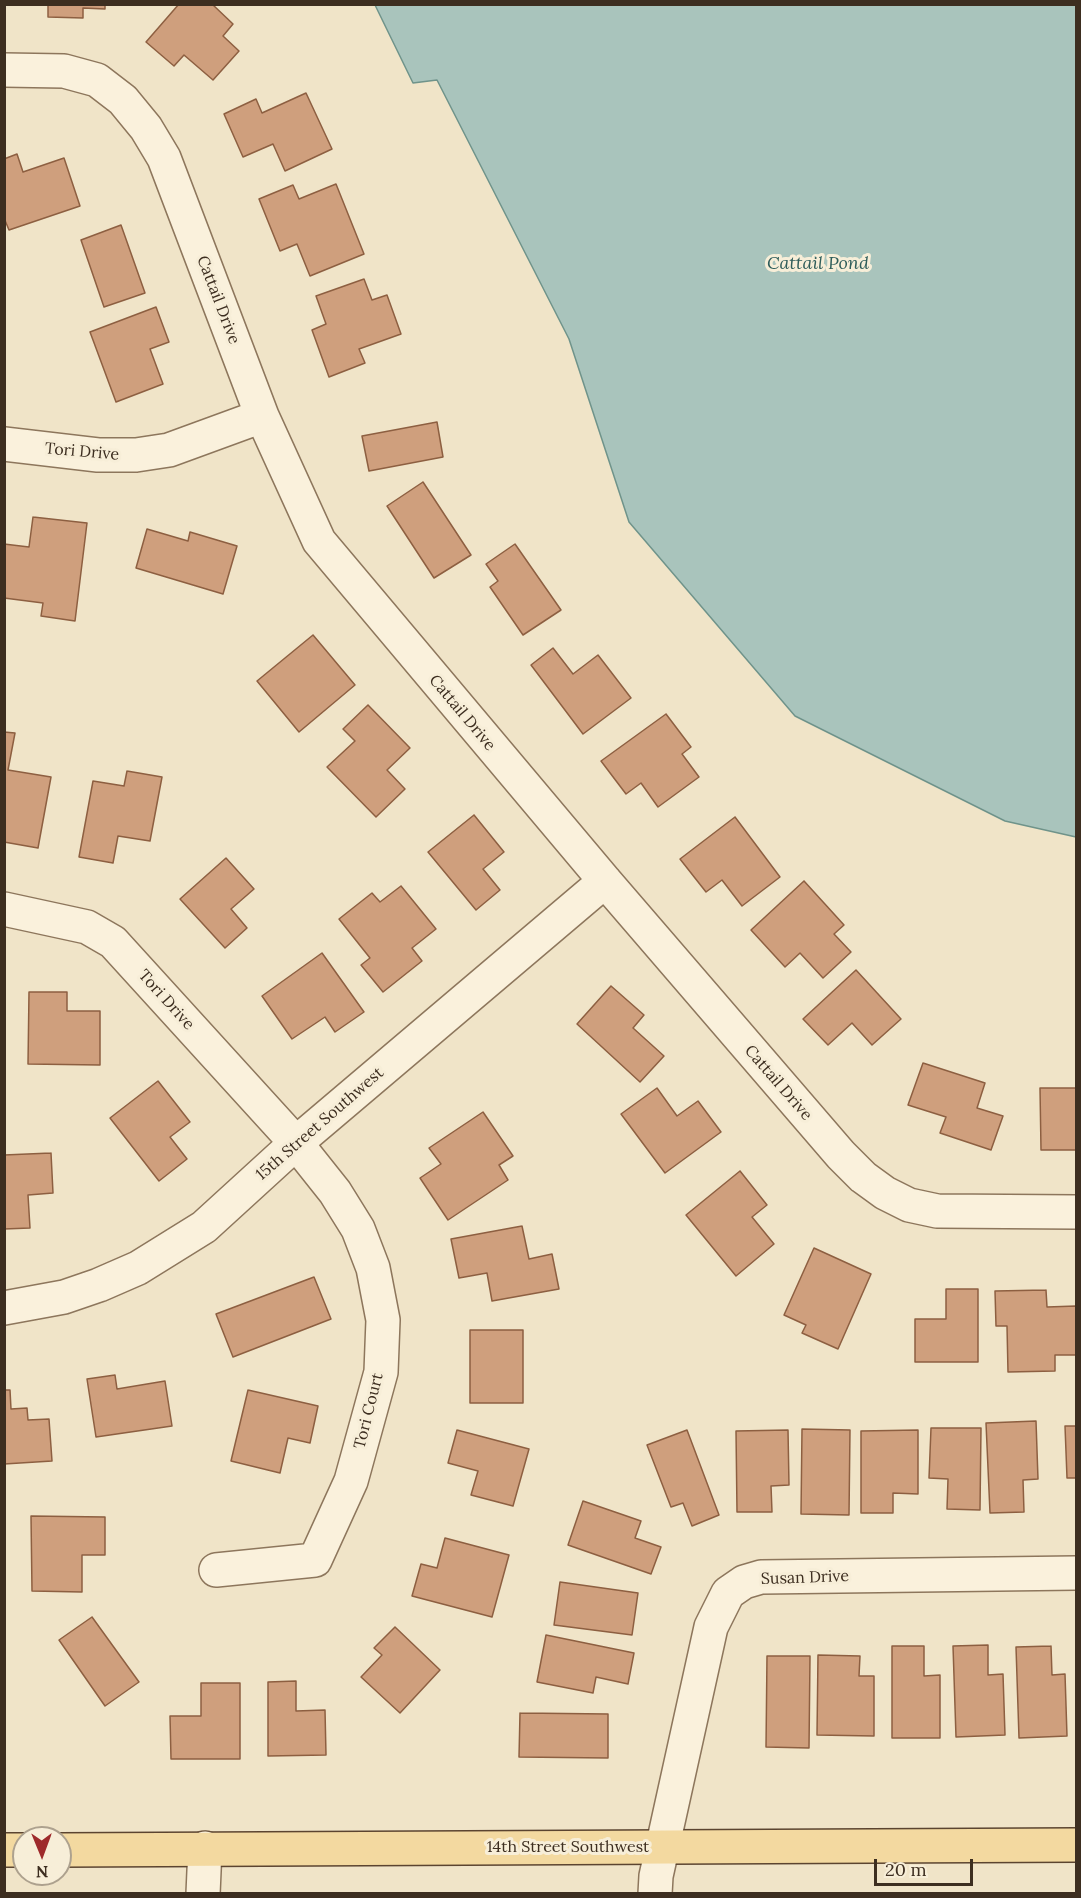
<!DOCTYPE html>
<html>
<head>
<meta charset="utf-8">
<style>
	body { margin:0 }
	#map { position:relative; width:1081px; height:1898px; overflow:hidden; background:#f0e4c8; font-family:Lora,serif }
	canvas { display:block }
	.frame { position:absolute; inset:0; border:6px solid #3d2e20; pointer-events:none }
	.north { position:absolute; left:12px; top:1826px; width:60px; height:60px; box-sizing:border-box; background:#f7eed8; border:2px solid #ada18e; border-radius:50%; rotate:179deg; font-size:16px; font-weight:700; line-height:24px; text-align:center; color:#3d2e20 }
	.north::after { content:''; display:block; margin:auto; width:21px; height:27px; background:#9e2a2b; clip-path:polygon(50% 0,100% 100%,50% 72%,0 100%) }
	.scale { position:absolute; left:874px; top:1859px; width:99px; height:27px; box-sizing:border-box; border:3px solid #3d2e20; border-top:0; padding-left:8px; font-size:18px; line-height:21px; white-space:nowrap; color:#3d2e20; -webkit-text-stroke:4px #f7eed8; paint-order:stroke }
</style>
</head>
<body>
<div id="map">
<canvas width="1081" height="1898"></canvas>
<div class="frame"></div>
<div class="north">N</div>
<div class="scale">20 m</div>
</div>
<script>
const ctx = document.querySelector('canvas').getContext('2d');
ctx.lineJoin = 'round';
function fillPath(path, color) {
  ctx.fillStyle = color;
  ctx.fill(path, 'evenodd');
}
function poly(rows) {
  const path = new Path2D();
  for (const r of rows) {
    path.moveTo(r[0], r[1]);
    for (let i = 2; i < r.length; i += 2) path.lineTo(r[i], r[i + 1]);
  }
  return path;
}
function strokePath(path, color, width, dash) {
  ctx.strokeStyle = color;
  ctx.lineWidth = width;
  ctx.lineCap = dash ? 'butt' : 'round';
  ctx.setLineDash(dash || []);
  ctx.stroke(path);
}
function drawText(font, color, halo, rows, align = 'center') {
  ctx.font = font + ' Lora,serif';
  ctx.lineWidth = 6;
  ctx.setLineDash([]);
  ctx.textBaseline = 'middle';
  ctx.strokeStyle = halo;
  ctx.fillStyle = color;
  for (const [text, x, y, turn = 0] of rows) {
    ctx.save();
    ctx.translate(x, y);
    ctx.rotate((+turn || 0) * Math.PI / 180);
    ctx.textAlign = isNaN(turn) ? turn : align;
    if (halo) ctx.strokeText(text, 0, 0);
    ctx.fillText(text, 0, 0);
    ctx.restore();
  }
}
const water = poly([
	[375,5,1076,5,1076,837,1005,821,795,716,629,522,569,339,437,80,413,83,375,5]
]);
fillPath(water, '#a9c4bc');
strokePath(water, '#6f938a', 1.5);
const building = poly([
	[48,4,105,4,105,9,83,8,83,18,48,17,48,4],
	[179,4,212,4,233,24,223,36,239,51,213,80,184,55,174,66,146,42,179,4],
	[306,93,332,149,285,171,273,144,243,157,224,114,256,99,262,113,306,93],
	[17,154,23,172,64,158,80,206,9,230,4,218,4,159,17,154],
	[336,184,364,254,310,276,297,244,280,251,259,199,293,185,299,199,336,184],
	[121,225,145,293,104,307,81,240,121,225],
	[364,279,372,300,387,295,401,334,359,349,365,363,329,377,312,330,326,324,316,296,364,279],
	[156,307,169,342,150,349,163,384,116,402,90,332,156,307],
	[437,422,443,457,369,471,362,436,437,422],
	[423,482,471,555,434,578,387,506,423,482],
	[33,517,87,523,75,621,41,616,43,603,4,598,4,544,29,547,33,517],
	[147,529,188,541,190,532,237,546,223,594,136,568,147,529],
	[515,544,561,610,523,635,490,587,498,581,486,564,515,544],
	[313,635,355,685,299,732,257,681,313,635],
	[553,648,573,674,598,655,631,698,583,734,531,665,553,648],
	[368,705,410,748,387,770,405,789,376,817,327,767,355,741,343,729,368,705],
	[666,714,691,747,682,754,699,777,658,807,641,783,626,794,601,761,666,714],
	[4,732,15,733,8,770,51,777,38,848,4,842,4,732],
	[127,771,162,777,150,841,118,836,113,863,79,857,93,781,124,786,127,771],
	[474,815,504,852,483,869,500,890,476,910,428,852,474,815],
	[735,817,780,877,742,906,722,880,706,892,680,859,735,817],
	[226,858,254,889,231,909,247,928,225,948,180,899,226,858],
	[804,881,844,925,834,934,851,952,823,978,800,953,785,967,751,930,804,881],
	[401,886,436,929,412,948,422,961,383,992,361,965,370,958,339,919,372,893,380,902,401,886],
	[322,953,364,1012,335,1032,325,1017,292,1039,262,996,322,953],
	[856,970,901,1019,872,1045,852,1023,828,1045,803,1019,856,970],
	[611,986,644,1015,633,1028,664,1056,640,1082,577,1024,611,986],
	[29,992,67,992,67,1011,100,1011,100,1065,28,1064,29,992],
	[923,1063,985,1083,977,1108,1003,1116,991,1150,940,1133,946,1117,908,1105,923,1063],
	[158,1081,190,1122,170,1137,187,1159,159,1181,110,1118,158,1081],
	[657,1088,677,1116,698,1101,721,1132,665,1173,621,1114,657,1088],
	[1040,1088,1076,1088,1076,1150,1041,1150,1040,1088],
	[483,1112,513,1156,499,1165,508,1180,448,1220,420,1178,441,1164,429,1148,483,1112],
	[51,1153,53,1193,28,1195,30,1228,4,1229,4,1155,51,1153],
	[740,1171,767,1205,752,1217,774,1244,736,1276,686,1215,740,1171],
	[522,1226,529,1259,552,1254,559,1289,492,1301,487,1273,459,1278,451,1239,522,1226],
	[814,1248,871,1274,838,1349,802,1333,806,1325,784,1315,814,1248],
	[314,1277,331,1319,233,1357,216,1314,314,1277],
	[946,1289,978,1289,978,1362,915,1362,915,1319,946,1319,946,1289],
	[1046,1290,1047,1307,1076,1306,1076,1355,1055,1355,1055,1371,1008,1372,1007,1326,996,1326,995,1291,1046,1290],
	[470,1330,523,1330,523,1403,470,1403,470,1330],
	[115,1375,117,1389,165,1381,172,1426,96,1437,87,1379,115,1375],
	[4,1390,10,1390,11,1409,27,1408,28,1420,49,1419,52,1461,4,1464,4,1390],
	[248,1390,318,1406,310,1443,288,1438,280,1473,231,1461,248,1390],
	[1036,1421,1038,1479,1023,1480,1024,1512,990,1513,986,1423,1036,1421],
	[1065,1426,1076,1426,1076,1478,1067,1478,1065,1426],
	[931,1428,981,1428,980,1510,947,1509,948,1479,929,1478,931,1428],
	[802,1429,850,1430,849,1515,801,1514,802,1429],
	[457,1430,529,1449,513,1506,471,1495,478,1471,448,1463,457,1430],
	[687,1430,719,1515,692,1526,683,1503,671,1507,647,1445,687,1430],
	[788,1430,789,1485,771,1486,772,1512,737,1512,736,1431,788,1430],
	[918,1430,918,1494,893,1493,893,1513,861,1513,861,1431,918,1430],
	[583,1501,641,1521,635,1538,661,1547,651,1574,568,1545,583,1501],
	[31,1516,105,1517,105,1555,82,1555,82,1592,32,1591,31,1516],
	[445,1538,509,1555,492,1617,412,1596,421,1564,437,1568,445,1538],
	[560,1582,638,1593,632,1635,554,1625,560,1582],
	[92,1617,139,1682,105,1706,59,1640,92,1617],
	[395,1627,440,1670,400,1713,361,1677,382,1655,374,1648,395,1627],
	[546,1635,634,1653,628,1684,596,1677,593,1693,537,1682,546,1635],
	[988,1645,988,1675,1003,1674,1005,1735,956,1737,953,1646,988,1645],
	[892,1646,924,1646,924,1676,940,1675,940,1738,892,1738,892,1646],
	[1051,1646,1052,1675,1065,1674,1067,1736,1019,1738,1016,1647,1051,1646],
	[818,1655,860,1656,859,1676,874,1676,874,1736,817,1735,818,1655],
	[767,1656,810,1656,809,1748,766,1747,767,1656],
	[296,1681,296,1711,325,1710,326,1755,268,1756,268,1682,296,1681],
	[201,1683,240,1683,240,1759,171,1759,170,1716,201,1716,201,1683],
	[520,1713,608,1714,608,1758,519,1757,520,1713]
]);
fillPath(building, '#cf9f7d');
strokePath(building, '#8d5f41', 1.5);
const minor = poly([
	[4,70,64,71,97,80,123,100,146,128,164,158,262,416,319,541,605,881,841,1155,863,1177,885,1193,909,1205,937,1211,1076,1212],
	[4,444,98,455,136,455,169,450,262,416],
	[4,909,87,927,113,942,296,1143,335,1192,358,1229,373,1268,383,1320,381,1372,351,1481,315,1560,216,1570],
	[4,1308,64,1297,99,1285,138,1268,204,1227,296,1143,605,881],
	[203,1894,205,1848],
	[655,1894,656,1876,711,1627,728,1593,744,1582,761,1577,1076,1573]
]);
const major = poly([
	[4,1850,24,1850],
	[60,1850,1076,1845]
]);
strokePath(minor, '#8d765c', 36);
strokePath(major, '#5b4430', 36);
strokePath(minor, '#faf1dc', 33);
strokePath(major, '#f3d9a0', 33);
drawText('16px', '#3d2e20', '#f7eed8', [
	["Cattail Drive",218,300,69],
	["Tori Drive",82,452,5],
	["Cattail Drive",462,713,50],
	["Tori Drive",166,1000,48],
	["Cattail Drive",778,1083,49],
	["15th Street Southwest",320,1124,-41],
	["Tori Court",369,1411,-76],
	["Susan Drive",805,1578,-2],
	["14th Street Southwest",568,1847]
]);
drawText('italic 18px', '#2f5d5a', '#f7eed8', [
	["Cattail Pond",818,264]
]);
</script>
</body>
</html>
